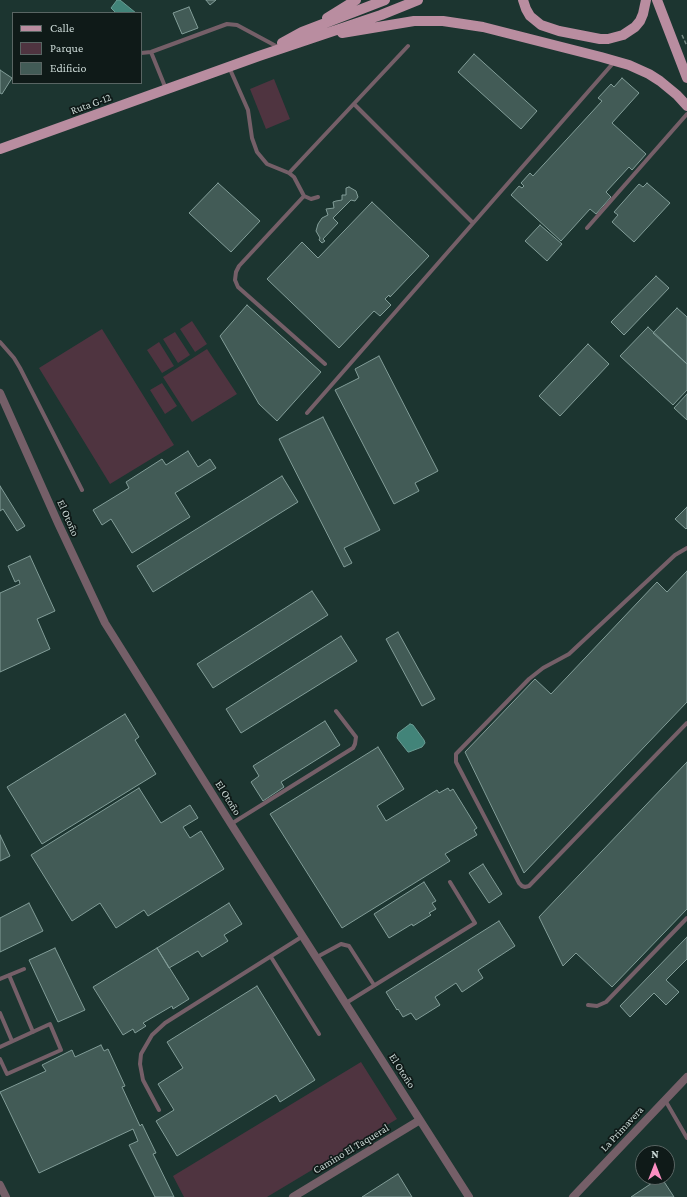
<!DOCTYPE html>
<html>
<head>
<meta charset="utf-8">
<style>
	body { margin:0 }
	#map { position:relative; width:687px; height:1197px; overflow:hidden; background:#1c3530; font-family:"Crimson Pro",serif }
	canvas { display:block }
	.legend { position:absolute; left:12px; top:12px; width:130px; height:72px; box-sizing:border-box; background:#0f1a18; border:1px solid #596563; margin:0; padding:5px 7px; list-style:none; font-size:12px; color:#c8d6d3 }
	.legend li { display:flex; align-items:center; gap:8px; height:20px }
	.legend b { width:20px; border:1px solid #596563 }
	.north { position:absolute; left:635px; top:1145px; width:40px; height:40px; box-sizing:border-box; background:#0f1a18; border:1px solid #596563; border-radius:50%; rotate:0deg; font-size:11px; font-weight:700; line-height:16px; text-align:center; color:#c8d6d3 }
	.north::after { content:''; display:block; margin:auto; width:14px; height:18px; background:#fc8fc2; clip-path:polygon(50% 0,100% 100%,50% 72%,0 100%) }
</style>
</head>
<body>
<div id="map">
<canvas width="687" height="1197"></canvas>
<ul class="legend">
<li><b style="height:5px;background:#b98da0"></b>Calle</li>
<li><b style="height:11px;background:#4f3440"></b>Parque</li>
<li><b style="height:11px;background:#425b56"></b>Edificio</li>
</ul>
<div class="north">N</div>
</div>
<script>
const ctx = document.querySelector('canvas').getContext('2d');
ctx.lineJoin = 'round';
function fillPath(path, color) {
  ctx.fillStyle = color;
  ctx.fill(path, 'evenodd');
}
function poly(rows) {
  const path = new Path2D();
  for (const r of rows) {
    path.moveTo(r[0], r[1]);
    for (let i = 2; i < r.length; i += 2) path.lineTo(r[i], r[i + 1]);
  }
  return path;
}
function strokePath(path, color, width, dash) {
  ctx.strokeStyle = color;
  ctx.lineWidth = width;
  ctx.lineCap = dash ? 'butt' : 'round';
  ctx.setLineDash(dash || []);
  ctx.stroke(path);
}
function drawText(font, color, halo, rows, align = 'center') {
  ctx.font = font + ' "Crimson Pro",serif';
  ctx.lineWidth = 3.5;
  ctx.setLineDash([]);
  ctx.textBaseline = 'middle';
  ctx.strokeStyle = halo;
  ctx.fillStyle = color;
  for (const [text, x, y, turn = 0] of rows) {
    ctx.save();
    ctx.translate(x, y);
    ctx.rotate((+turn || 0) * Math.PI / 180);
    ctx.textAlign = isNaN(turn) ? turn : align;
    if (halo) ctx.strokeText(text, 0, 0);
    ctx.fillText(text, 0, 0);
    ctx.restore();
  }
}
fillPath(poly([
	[274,79,290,119,266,129,250,89],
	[192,321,207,344,195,352,180,329],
	[102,329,174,445,110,484,39,368],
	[175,332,190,355,178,363,163,339],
	[159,342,174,366,162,373,147,350],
	[207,349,237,394,192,422,163,377],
	[162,383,177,406,165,414,150,390],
	[361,1062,397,1119,267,1197,184,1197,173,1176]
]), '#4f3440');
const water = poly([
	[117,0,120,0,136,13,116,13,111,8,117,0],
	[410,724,413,725,424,740,425,743,422,747,409,752,408,752,397,738,398,733,410,724]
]);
fillPath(water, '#428479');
strokePath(water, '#6a9d94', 1);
const building = poly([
	[206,0,216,0,210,5,206,0],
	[189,7,198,28,182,34,173,13,189,7],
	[474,54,537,111,521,129,458,72,474,54],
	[0,70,12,78,2,94,0,93,0,70],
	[622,78,639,93,612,123,646,154,632,170,629,167,606,192,611,197,596,214,590,209,561,241,511,195,519,186,522,188,524,186,521,183,530,173,533,176,602,101,598,98,611,84,614,87,622,78],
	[218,183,260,221,231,252,189,213,218,183],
	[647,183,670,203,634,242,612,222,618,215,614,212,639,184,643,187,647,183],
	[349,187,356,191,358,197,355,201,351,200,333,218,338,223,323,239,325,241,322,243,319,240,320,238,316,231,318,224,322,218,328,215,326,209,334,208,333,202,336,201,342,200,342,195,346,195,346,188,349,187],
	[372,202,429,256,390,297,389,295,385,299,391,305,380,316,374,311,339,348,267,279,302,242,318,258,372,202],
	[540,225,562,244,547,261,525,241,540,225],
	[656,276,669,288,624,335,611,322,656,276],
	[247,305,321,372,277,421,259,404,220,336,247,305],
	[677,308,687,317,687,364,653,333,677,308],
	[648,327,687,364,687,390,673,405,620,356,648,327],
	[588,344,609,364,560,416,539,396,588,344],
	[379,356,438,471,415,483,419,491,394,504,335,390,359,378,355,369,379,356],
	[687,394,687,420,674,408,687,394],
	[323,417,380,530,344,548,352,563,344,567,279,439,323,417],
	[188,451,198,467,210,459,216,468,175,493,190,517,132,553,111,519,102,525,93,510,129,488,126,482,162,459,166,465,188,451],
	[282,476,298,502,153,592,137,566,282,476],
	[0,486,25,526,17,531,3,509,0,511,0,486],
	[687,507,687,528,686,529,675,519,687,507],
	[30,556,55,611,37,619,50,649,0,672,0,593,20,584,19,580,15,582,8,566,30,556],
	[687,571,687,702,524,873,465,752,535,679,551,694,657,582,667,592,687,571],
	[312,591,328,615,213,688,197,664,312,591],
	[398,632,435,699,422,706,386,639,398,632],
	[341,636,357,661,241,733,226,709,341,636],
	[125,714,139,737,135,740,156,774,42,844,7,787,125,714],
	[325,721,340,745,281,782,284,787,263,801,251,782,259,776,253,766,325,721],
	[378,747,404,789,377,806,386,821,437,790,439,793,448,788,450,791,453,789,477,828,474,830,477,835,445,854,450,861,342,928,270,814,378,747],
	[687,762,687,909,612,987,576,953,563,966,539,917,687,762],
	[139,788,161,823,190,805,198,818,183,827,190,838,201,831,224,869,148,916,144,910,116,928,100,903,72,921,31,855,139,788],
	[0,835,10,856,0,861,0,835],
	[483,864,502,894,489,903,469,873,483,864],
	[424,882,436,901,432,903,436,909,429,913,431,915,413,926,412,924,389,938,374,914,424,882],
	[29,903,43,931,0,952,0,918,29,903],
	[229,903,242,924,224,935,228,941,202,957,198,951,169,968,157,948,229,903],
	[499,921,515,946,478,970,483,978,462,992,456,983,435,997,440,1005,416,1020,411,1013,403,1017,398,1009,397,1010,386,992,499,921],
	[687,937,687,959,666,980,679,992,666,1005,654,993,630,1017,620,1006,687,937],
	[55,948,85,1010,58,1022,29,960,55,948],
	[157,948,189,999,173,1009,172,1006,143,1023,146,1026,135,1033,133,1029,123,1035,93,987,157,948],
	[257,986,315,1080,280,1102,276,1095,177,1156,156,1121,174,1110,158,1084,183,1068,167,1042,257,986],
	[101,1045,104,1051,108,1049,125,1086,122,1087,140,1126,142,1124,156,1153,153,1154,174,1197,155,1197,129,1145,138,1141,133,1129,39,1173,0,1092,46,1071,42,1065,72,1050,75,1057,101,1045],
	[398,1174,412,1197,362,1197,398,1174],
	[661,1177,674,1197,631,1197,661,1177]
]);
fillPath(building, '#425b56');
strokePath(building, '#829d98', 1);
strokePath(poly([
	[682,35,687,46]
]), '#748783', 1.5, [4, 2]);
strokePath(poly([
	[151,52,166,89],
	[141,53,151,52,227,24,237,25,276,46],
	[229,67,248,110,252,138,257,152,267,164,289,173,294,177,304,196,311,199,318,197],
	[354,104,473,223],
	[289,173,408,46],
	[304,196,239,266,236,272,235,280,238,287,325,364],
	[587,228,687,114],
	[0,342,14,358,20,368,82,490],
	[307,413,615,61],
	[687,548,675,555,569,654,543,668,529,679,456,754,456,762,519,883,522,886,525,887,529,886,687,723],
	[231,824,353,748,355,744,356,737,336,711],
	[271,957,319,1034],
	[317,957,341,944,349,946,374,985],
	[9,975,33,1032],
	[0,979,24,969],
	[346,1003,475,923,450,882],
	[588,1005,597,1006,606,1002,687,918],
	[0,1013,12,1041],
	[0,1047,50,1024,61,1050,7,1074,0,1059],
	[665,1100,687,1138],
	[159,1110,143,1080,140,1064,141,1054,152,1035,165,1023,303,936]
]), '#755f68', 4);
strokePath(poly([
	[0,393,58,523,105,623,231,824,469,1197],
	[0,1185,6,1197],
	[293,1197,420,1120],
	[573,1197,687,1077]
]), '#755f68', 8);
strokePath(poly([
	[523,0,526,9,530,16,541,25,559,31,600,39,608,39,623,35,635,27,640,21,643,14,646,0],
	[657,0,687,78],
	[327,18,356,0],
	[342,33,414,21,443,21,483,27,601,57,629,65,649,74,660,81,677,95,687,106],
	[282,43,302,32,385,0],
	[0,149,259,56,381,15,418,0]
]), '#b98da0', 10);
drawText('11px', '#c8d6d3', '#0f1a18', [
	["Ruta G-12",91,104,-20],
	["El Otoño",68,518,66],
	["El Otoño",228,798,58],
	["El Otoño",402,1071,57],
	["La Primavera",622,1129,-47],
	["Camino El Taqueral",351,1149,-31]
]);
</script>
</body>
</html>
